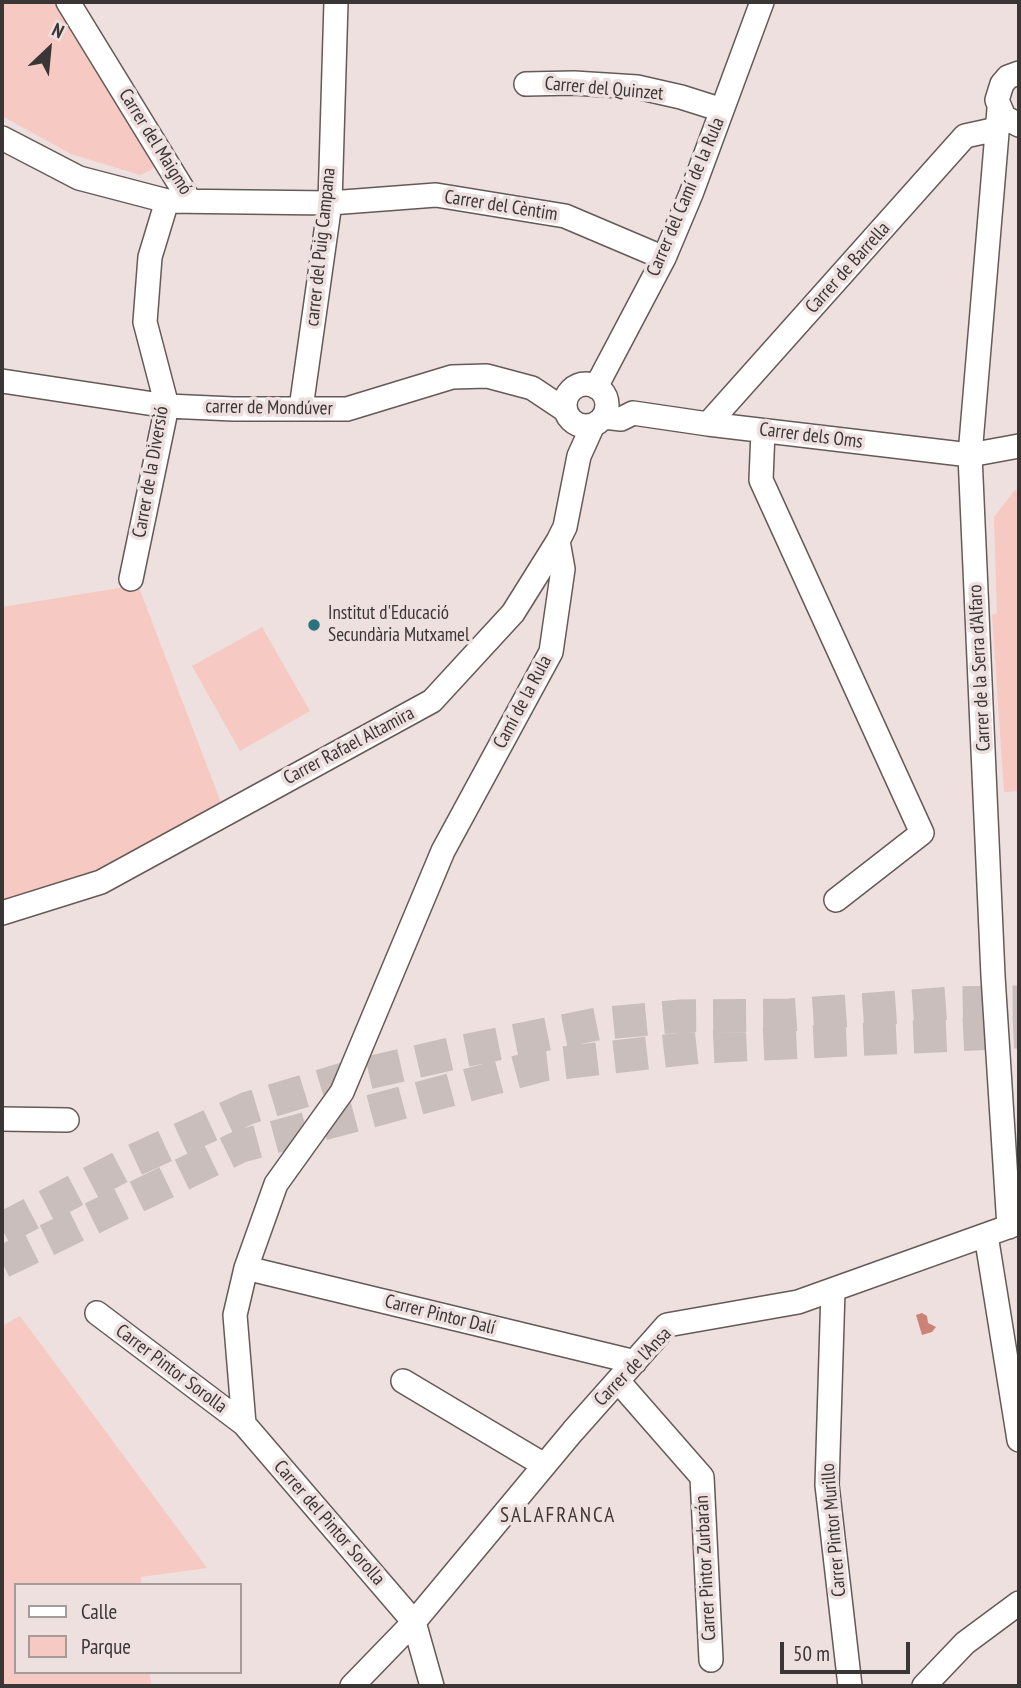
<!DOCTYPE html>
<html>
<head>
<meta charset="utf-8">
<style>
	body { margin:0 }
	#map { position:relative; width:1021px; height:1688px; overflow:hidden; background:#ede0de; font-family:"PT Sans Narrow",sans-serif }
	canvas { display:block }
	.frame { position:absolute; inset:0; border:4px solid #3a3635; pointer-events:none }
	.legend { position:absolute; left:14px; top:1583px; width:228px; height:91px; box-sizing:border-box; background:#ede0de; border:2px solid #a59c9a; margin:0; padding:9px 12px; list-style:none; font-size:21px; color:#3a3635 }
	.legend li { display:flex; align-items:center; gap:14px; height:35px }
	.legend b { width:35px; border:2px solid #a59c9a }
	.north { position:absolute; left:14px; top:14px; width:70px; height:70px; -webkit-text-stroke:5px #ede0de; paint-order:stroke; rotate:26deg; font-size:19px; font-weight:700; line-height:28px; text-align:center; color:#3a3635 }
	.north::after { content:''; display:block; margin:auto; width:24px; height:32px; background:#3a3635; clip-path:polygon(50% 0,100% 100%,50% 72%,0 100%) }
	.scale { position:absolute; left:780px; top:1642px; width:130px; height:32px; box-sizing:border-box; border:4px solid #3a3635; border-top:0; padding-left:9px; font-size:21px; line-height:24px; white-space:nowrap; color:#3a3635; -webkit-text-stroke:5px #ede0de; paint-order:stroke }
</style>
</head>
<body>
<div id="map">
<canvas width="1021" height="1688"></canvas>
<div class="frame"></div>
<ul class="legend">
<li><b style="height:9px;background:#fff"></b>Calle</li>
<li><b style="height:19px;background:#f6cac2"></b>Parque</li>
</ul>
<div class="north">N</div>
<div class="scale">50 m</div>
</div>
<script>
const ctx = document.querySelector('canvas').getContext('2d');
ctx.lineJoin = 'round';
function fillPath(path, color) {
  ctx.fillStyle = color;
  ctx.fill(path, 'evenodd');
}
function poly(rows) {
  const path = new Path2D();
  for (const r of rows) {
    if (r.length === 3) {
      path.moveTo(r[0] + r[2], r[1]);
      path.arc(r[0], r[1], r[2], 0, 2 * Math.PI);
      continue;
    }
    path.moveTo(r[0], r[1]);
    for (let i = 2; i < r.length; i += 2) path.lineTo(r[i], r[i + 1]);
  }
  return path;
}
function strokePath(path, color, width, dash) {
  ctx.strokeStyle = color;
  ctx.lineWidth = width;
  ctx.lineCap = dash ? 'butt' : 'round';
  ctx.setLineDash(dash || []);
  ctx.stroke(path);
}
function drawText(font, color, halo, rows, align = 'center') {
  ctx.font = font + ' "PT Sans Narrow",sans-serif';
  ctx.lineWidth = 7;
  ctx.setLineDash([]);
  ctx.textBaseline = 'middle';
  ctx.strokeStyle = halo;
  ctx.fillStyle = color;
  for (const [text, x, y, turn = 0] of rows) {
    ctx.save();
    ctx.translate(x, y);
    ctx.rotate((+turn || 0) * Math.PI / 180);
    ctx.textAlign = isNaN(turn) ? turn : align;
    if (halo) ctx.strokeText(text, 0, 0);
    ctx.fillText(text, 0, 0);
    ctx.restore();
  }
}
fillPath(poly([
	[2,2,53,2,156,163,151,170,140,175,71,154,2,116],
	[1015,490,1019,494,1019,791,1004,792,992,615,997,613,994,517],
	[138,585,225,813,101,882,2,913,2,607],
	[262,627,310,711,240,751,192,666],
	[20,1316,207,1568,141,1577,141,1585,16,1585,16,1672,150,1672,151,1686,2,1686,2,1326]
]), '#f6cac2');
fillPath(poly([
	[922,1313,927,1316,928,1323,936,1327,932,1332,922,1335,916,1315]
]), '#cb8376');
strokePath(poly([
	[2,1229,128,1163,248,1108,350,1077,463,1051,597,1024,681,1016,790,1015,953,1003,1019,1002],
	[2,1262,241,1146,543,1065,701,1047,1019,1032]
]), '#c9bebc', 33, [33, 17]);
const minor = poly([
	[68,2,190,201],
	[1019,73,1008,77,1002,84,997,100,1004,117,1019,125],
	[526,84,574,83,637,87,681,97,722,110],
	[999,109,970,455,993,976,1009,1227],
	[2,138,79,178,167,201,330,203,436,195,565,216,664,258],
	[2,381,167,406,233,409,347,409,452,377,487,376,532,388,565,410],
	[586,405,21],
	[596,387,664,258,691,194,762,2],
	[301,408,330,203,336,2],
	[604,417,621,419,633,413,708,424,970,455,1019,446],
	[708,424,965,136,997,129],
	[763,431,761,480,922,833,836,900],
	[131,579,167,406,145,322,150,257,167,201],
	[2,913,101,882,432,701,513,613,558,541,565,527,579,456,593,425],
	[2,1119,67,1120],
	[986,1235,1019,1440],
	[246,1268,635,1362],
	[833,1290,827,1485,850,1686],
	[97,1313,244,1424,414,1622,432,1686],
	[403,1381,544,1465],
	[618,1381,702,1477,711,1660],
	[244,1424,235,1315,246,1268,276,1184,342,1092,443,851,551,652,563,569,558,541],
	[352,1686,414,1622,573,1431,667,1325,798,1302,1019,1223],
	[924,1686,965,1643,1019,1603]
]);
strokePath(minor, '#655a58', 26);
strokePath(minor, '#fff', 23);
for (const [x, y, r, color] of [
	[314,625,7,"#2b727e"]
]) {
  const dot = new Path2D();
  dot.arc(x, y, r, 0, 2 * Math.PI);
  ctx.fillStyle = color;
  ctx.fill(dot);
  strokePath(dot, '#ede0de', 2.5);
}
drawText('19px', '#3a3635', '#ede0de', [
	["Carrer del Quinzet",604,89,5],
	["Carrer del Maigmó",155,142,58],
	["Carrer del Camí de la Rula",686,197,-67],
	["Carrer del Cèntim",501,206,9],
	["carrer del Puig Campana",321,247,-84],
	["Carrer de Barrella",848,268,-48],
	["carrer de Mondúver",269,408,1],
	["Carrer dels Oms",811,436,7],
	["Carrer de la Diversió",151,472,-80],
	["Carrer de la Serra d'Alfaro",980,668,-93],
	["Camí de la Rula",523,702,-62],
	["Carrer Rafael Altamira",349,746,-28],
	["Carrer Pintor Dalí",440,1315,14],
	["Carrer de l'Ansa",633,1367,-46],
	["Carrer Pintor Sorolla",171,1369,37],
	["Carrer del Pintor Sorolla",329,1523,49],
	["Carrer Pintor Murillo",834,1530,-95],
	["Carrer Pintor Zurbarán",706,1568,-93]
]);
drawText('19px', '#3a3635', '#ede0de', [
	["Institut d'Educació",328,614],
	["Secundària Mutxamel",328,636]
], 'left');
ctx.letterSpacing = '2px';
drawText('21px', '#3f3533', '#ede0de', [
	["SALAFRANCA",558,1516]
]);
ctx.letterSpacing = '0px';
</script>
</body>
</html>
